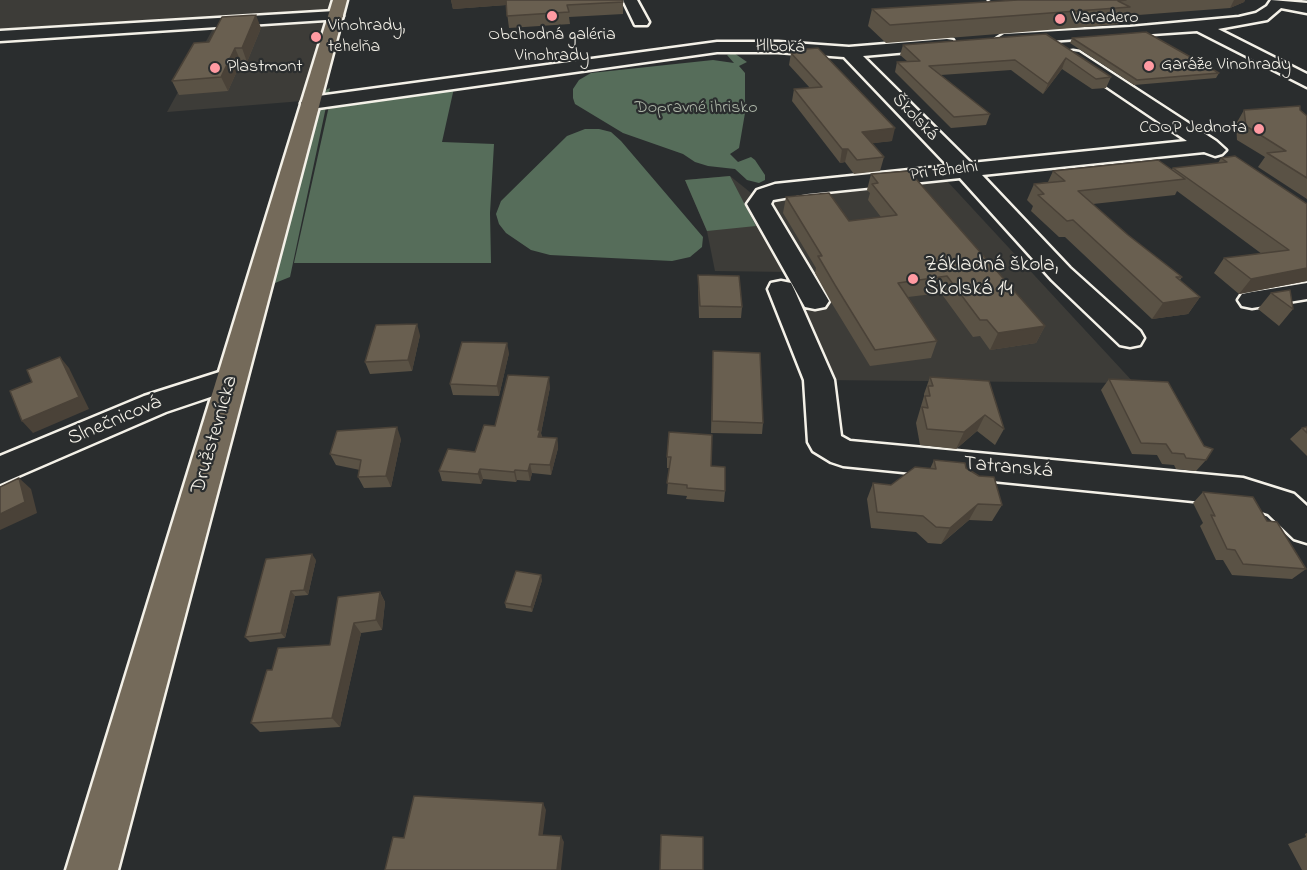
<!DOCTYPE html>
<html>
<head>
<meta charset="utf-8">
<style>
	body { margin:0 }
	canvas { display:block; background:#2a2d2e }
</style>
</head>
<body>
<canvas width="1307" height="870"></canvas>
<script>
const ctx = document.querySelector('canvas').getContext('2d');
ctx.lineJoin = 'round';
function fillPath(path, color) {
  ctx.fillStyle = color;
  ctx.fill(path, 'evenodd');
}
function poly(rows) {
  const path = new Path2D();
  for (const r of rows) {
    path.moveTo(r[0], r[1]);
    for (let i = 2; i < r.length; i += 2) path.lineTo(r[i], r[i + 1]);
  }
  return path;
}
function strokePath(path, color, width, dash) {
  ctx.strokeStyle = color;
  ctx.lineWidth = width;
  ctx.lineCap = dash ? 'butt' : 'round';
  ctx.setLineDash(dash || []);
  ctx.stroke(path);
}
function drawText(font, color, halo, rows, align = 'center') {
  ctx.font = font + ' "Indie Flower",sans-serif';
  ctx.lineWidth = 4.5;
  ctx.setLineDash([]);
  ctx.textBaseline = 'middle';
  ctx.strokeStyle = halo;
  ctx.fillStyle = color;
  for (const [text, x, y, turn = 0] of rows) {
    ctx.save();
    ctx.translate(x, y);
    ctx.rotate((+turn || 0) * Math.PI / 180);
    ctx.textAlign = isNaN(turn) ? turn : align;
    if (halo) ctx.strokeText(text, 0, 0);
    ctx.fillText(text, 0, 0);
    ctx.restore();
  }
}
fillPath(poly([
	[0,0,333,0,302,101,167,112,215,25,0,41],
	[730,176,761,201,947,181,1134,383,824,380,786,287,791,272,715,271,707,231,685,180]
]), '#3d3c38');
fillPath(poly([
	[734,53,747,62,739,66,745,73,745,113,739,148,730,154,738,162,751,157,755,160,765,175,765,180,759,183,747,180,735,169,708,166,695,162,683,154,623,133,575,104,573,98,573,89,579,80,591,73,713,60,734,63,727,55],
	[330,88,290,277,245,295,302,101],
	[454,88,442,142,494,144,490,213,491,263,294,263,329,106],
	[585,129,599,129,611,132,621,141,703,237,702,247,690,257,672,261,550,255,531,250,506,233,499,224,496,214,501,201,567,136],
	[730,176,756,226,707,231,685,180]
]), '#566d5a');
const minor = poly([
	[623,0,637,0,649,22,647,25,635,25,623,0],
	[989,0,1057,0,1060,3,1052,8,996,4,989,0],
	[1271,0,1307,3,1307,13,1281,8,1267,20,1218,29,1307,74,1307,87,1197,31,1004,44,996,39,1004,34,1130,27,1239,17,1256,13,1267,6,1271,0],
	[335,11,341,13,343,16,341,19,0,41,0,31,335,11],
	[947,39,953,40,955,44,953,48,863,56,971,163,1187,141,1067,60,1064,56,1067,52,1073,51,1079,52,1216,141,1226,150,1222,154,1215,156,1204,152,982,175,1070,268,1140,331,1144,338,1140,345,1130,347,1120,345,1052,280,960,178,807,194,773,200,771,204,829,301,825,307,815,309,805,307,747,204,757,190,775,184,948,166,844,57,778,52,717,52,311,109,304,107,301,103,304,99,311,97,717,42,778,42,849,47,947,39],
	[781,281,791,283,794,289,834,380,841,436,850,441,1243,478,1294,494,1307,506,1307,543,1294,539,1268,514,1243,506,843,466,831,462,813,451,808,442,804,380,768,289,771,283,781,281],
	[1307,283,1307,299,1252,308,1242,306,1238,300,1242,294,1252,292,1307,283],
	[232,368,243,372,247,379,243,386,166,412,0,484,0,456,144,396,232,368]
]);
const major = poly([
	[333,0,347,0,118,870,66,870,333,0]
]);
strokePath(minor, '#f4f1e8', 5);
strokePath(major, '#f4f1e8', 5);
fillPath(minor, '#2a2d2e');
fillPath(major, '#746a5a');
fillPath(poly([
	[451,0,623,2,623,14,569,17,570,24,509,28,506,5,453,9],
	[1018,0,1245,0,1244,2,1230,8,1125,16,1122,24,886,43,868,26,872,9],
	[261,28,247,62,241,62,228,91,179,95,172,81,209,42],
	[1046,34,1111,77,1106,88,1092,89,1062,69,1043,94,1011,70,941,75,990,114,986,125,951,128,895,72,897,62,907,61,900,55,903,45],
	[1072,38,1219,73,1216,78,1134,85,1070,43],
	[793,50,892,141,872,143,884,157,880,171,854,174,845,162,840,163,792,101,794,89,810,88,789,65,791,53,793,53],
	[1244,110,1300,110,1307,116,1307,199,1258,167,1265,157,1237,140,1236,124],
	[1221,158,1307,204,1307,281,1239,294,1214,273,1224,258,1262,254,1177,191,1175,195,1093,204,1128,235,1182,277,1180,280,1200,297,1188,314,1152,319,1065,237,1059,237,1031,211,1033,206,1027,200,1034,184,1048,182,1053,171,1172,169,1173,168,1218,163],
	[871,174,1045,326,1036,343,990,350,980,336,973,337,941,293,908,297,937,341,931,358,870,366,831,302,815,273,816,268,783,213,786,197,849,221,881,217,868,200,870,193,867,190],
	[698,275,742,307,741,318,699,318,698,286],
	[1271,293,1293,309,1279,326,1258,309],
	[420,335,412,371,370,374,365,362],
	[713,351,763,423,762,434,711,433],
	[509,353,499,396,453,395,450,384],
	[930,377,989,381,1004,429,995,445,977,431,956,449,920,445,916,423,924,396,924,394],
	[1109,379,1206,460,1196,471,1176,469,1174,465,1162,464,1157,455,1132,454,1101,390],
	[550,387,541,433,542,437,557,438,558,448,551,475,532,473,530,481,517,480,516,482,483,479,481,484,442,481,439,471,475,452,495,426],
	[1307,427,1307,456,1290,439,1302,428],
	[669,432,711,466,725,491,724,502,686,499,687,496,667,494,669,468,667,468,667,457],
	[401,439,391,487,364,488,358,477,360,470,336,465,330,454],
	[934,460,966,468,1002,505,992,521,969,520,941,544,928,543,916,532,871,528,867,499,873,483,891,485,930,469],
	[1203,492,1267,521,1306,569,1292,579,1232,575,1223,560,1216,560,1200,526,1203,523,1193,503],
	[316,560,308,595,295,596,285,638,250,642,245,637],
	[542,580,532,612,506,608,505,603],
	[380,592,385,602,382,630,361,633,340,727,260,732,251,723,272,670,330,645],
	[1307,833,1307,870,1302,870,1288,844,1306,837,1305,834]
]), '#5a5245');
fillPath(poly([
	[451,0,506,0,506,5,453,9],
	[1234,0,1245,0,1244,2,1230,8],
	[256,15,261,28,247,62,242,48],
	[235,48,241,62,228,91,221,77],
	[1066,58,1062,69,1043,94,1048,84],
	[895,128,892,141,859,145,862,132],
	[842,149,848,149,845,162,840,163],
	[1307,268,1307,281,1239,294,1251,279],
	[1200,297,1188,314,1152,319,1163,303],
	[417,324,420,335,412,371,408,360],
	[1045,326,1036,343,990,350,998,333],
	[507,343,509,353,499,396,497,386],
	[60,357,69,368,89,409,33,433,22,421],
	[549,377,550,387,541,433,542,440,540,447,538,430],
	[985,415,977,431,956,449,964,432],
	[397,427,401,439,391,487,386,476],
	[557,438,558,448,551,475,550,465],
	[530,464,532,473,530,481,528,471],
	[480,469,483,479,481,484,478,474],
	[515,470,517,480,516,482,514,472],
	[19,478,31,489,37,513,0,530,0,514],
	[978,504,969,520,941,544,950,528],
	[312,554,316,560,308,595,304,590],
	[541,575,542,580,532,612,531,607],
	[291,591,295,596,285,638,281,633],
	[380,592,385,602,382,630,376,620],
	[354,623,361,633,340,727,332,718],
	[543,803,546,810,542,841,539,835],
	[561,836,564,842,561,870,557,870]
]), '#4a4238');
const building = poly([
	[506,0,622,0,623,2,567,5,569,12,507,16,506,0],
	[1018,0,1126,0,1118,1,1130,7,890,25,872,9,1018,0],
	[256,15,242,48,235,48,221,77,172,81,194,43,209,42,222,17,256,15],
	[1146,32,1219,73,1137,80,1072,38,1146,32],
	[1046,34,1111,77,1096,79,1066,58,1048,84,1015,60,929,66,990,114,954,117,897,62,920,61,903,45,1046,34],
	[818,48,895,128,862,132,884,157,857,160,848,149,842,149,794,89,822,87,791,53,796,53,793,50,818,48],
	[1300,106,1300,110,1307,116,1307,178,1267,153,1286,151,1246,126,1244,110,1300,106],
	[1235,156,1307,204,1307,268,1251,279,1224,258,1289,250,1173,168,1227,162,1221,158,1235,156],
	[1158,160,1185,179,1078,191,1128,235,1182,277,1176,277,1200,297,1163,303,1073,220,1067,221,1038,195,1044,194,1034,184,1065,181,1053,171,1158,160],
	[909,171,1045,326,998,333,987,320,980,320,947,276,898,283,937,341,875,350,835,285,818,256,822,256,786,197,829,193,849,221,897,215,872,184,878,183,871,174,909,171],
	[698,275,739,276,742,307,700,306,698,275],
	[1290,290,1293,309,1271,293,1290,290],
	[417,324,408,360,365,362,376,325,417,324],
	[462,342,507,343,497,386,450,384,462,342],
	[713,351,760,353,763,423,712,421,713,351],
	[60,357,79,397,22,421,10,391,32,382,27,370,60,357],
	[508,375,549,377,538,430,540,430,538,437,557,438,550,465,530,464,528,471,515,470,514,472,480,469,478,474,439,471,448,449,475,452,484,425,495,426,508,375],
	[930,377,989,381,1004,429,985,415,964,432,927,429,922,407,928,408,925,396,930,396,928,386,933,386,930,377],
	[1109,379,1168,382,1204,446,1213,449,1206,460,1186,458,1184,454,1172,453,1166,444,1141,443,1109,379],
	[397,427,386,476,358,477,361,460,330,454,337,431,397,427],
	[1307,427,1307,433,1302,428,1307,427],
	[669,432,712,435,711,466,725,467,725,491,687,488,687,485,667,483,671,457,667,457,669,432],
	[934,460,965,463,966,468,979,476,994,477,1002,505,978,504,950,528,936,527,923,516,877,512,873,483,891,485,915,467,936,469,934,460],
	[19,478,25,502,0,514,0,487,19,478],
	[1203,492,1253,497,1267,521,1277,522,1306,569,1243,564,1235,550,1227,549,1211,515,1215,516,1203,492],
	[312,554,304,590,291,591,281,633,245,637,266,559,312,554],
	[516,571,541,575,531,607,505,603,516,571],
	[380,592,376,620,354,623,332,718,251,723,267,670,272,670,278,648,330,645,338,597,380,592],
	[414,796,543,803,539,835,561,836,557,870,385,870,393,837,404,838,414,796],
	[661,835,703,837,703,870,660,870,661,835]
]);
fillPath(building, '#695f50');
strokePath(building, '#4a4238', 1.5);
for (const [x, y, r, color] of [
	[552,16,6,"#ff9aa2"],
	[1060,19,6,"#ff9aa2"],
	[316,37,6,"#ff9aa2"],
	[1149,66,6,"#ff9aa2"],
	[215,68,6,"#ff9aa2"],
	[1259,129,6,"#ff9aa2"],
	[913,279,6,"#ff9aa2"]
]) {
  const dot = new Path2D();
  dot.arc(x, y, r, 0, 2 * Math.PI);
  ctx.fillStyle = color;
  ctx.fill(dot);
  strokePath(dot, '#2a2d2e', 2);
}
drawText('18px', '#f4f1e8', '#2a2d2e', [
	["Varadero",1072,19],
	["Vinohrady,",328,27],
	["tehelňa",328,48],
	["Obchodná galéria",552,36,"center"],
	["Vinohrady",552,57,"center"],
	["Garáže Vinohrady",1161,66],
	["Plastmont",227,68],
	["COOP Jednota",1247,129,"right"]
], 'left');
drawText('18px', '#f4f1e8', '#2a2d2e', [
	["Hlboká",780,48,2],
	["Školská",914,118,46],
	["Pri tehelni",944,172,-7]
]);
drawText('18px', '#adb6a8', '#2a2d2e', [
	["Dopravné ihrisko",696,109]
]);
drawText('21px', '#f4f1e8', '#2a2d2e', [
	["Základná škola,",925,267],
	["Školská 14",925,291]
], 'left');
drawText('21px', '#f4f1e8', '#2a2d2e', [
	["Slnečnicová",115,422,-23],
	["Družstevnícka",216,435,-74],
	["Tatranská",1008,469,5]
]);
</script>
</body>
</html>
